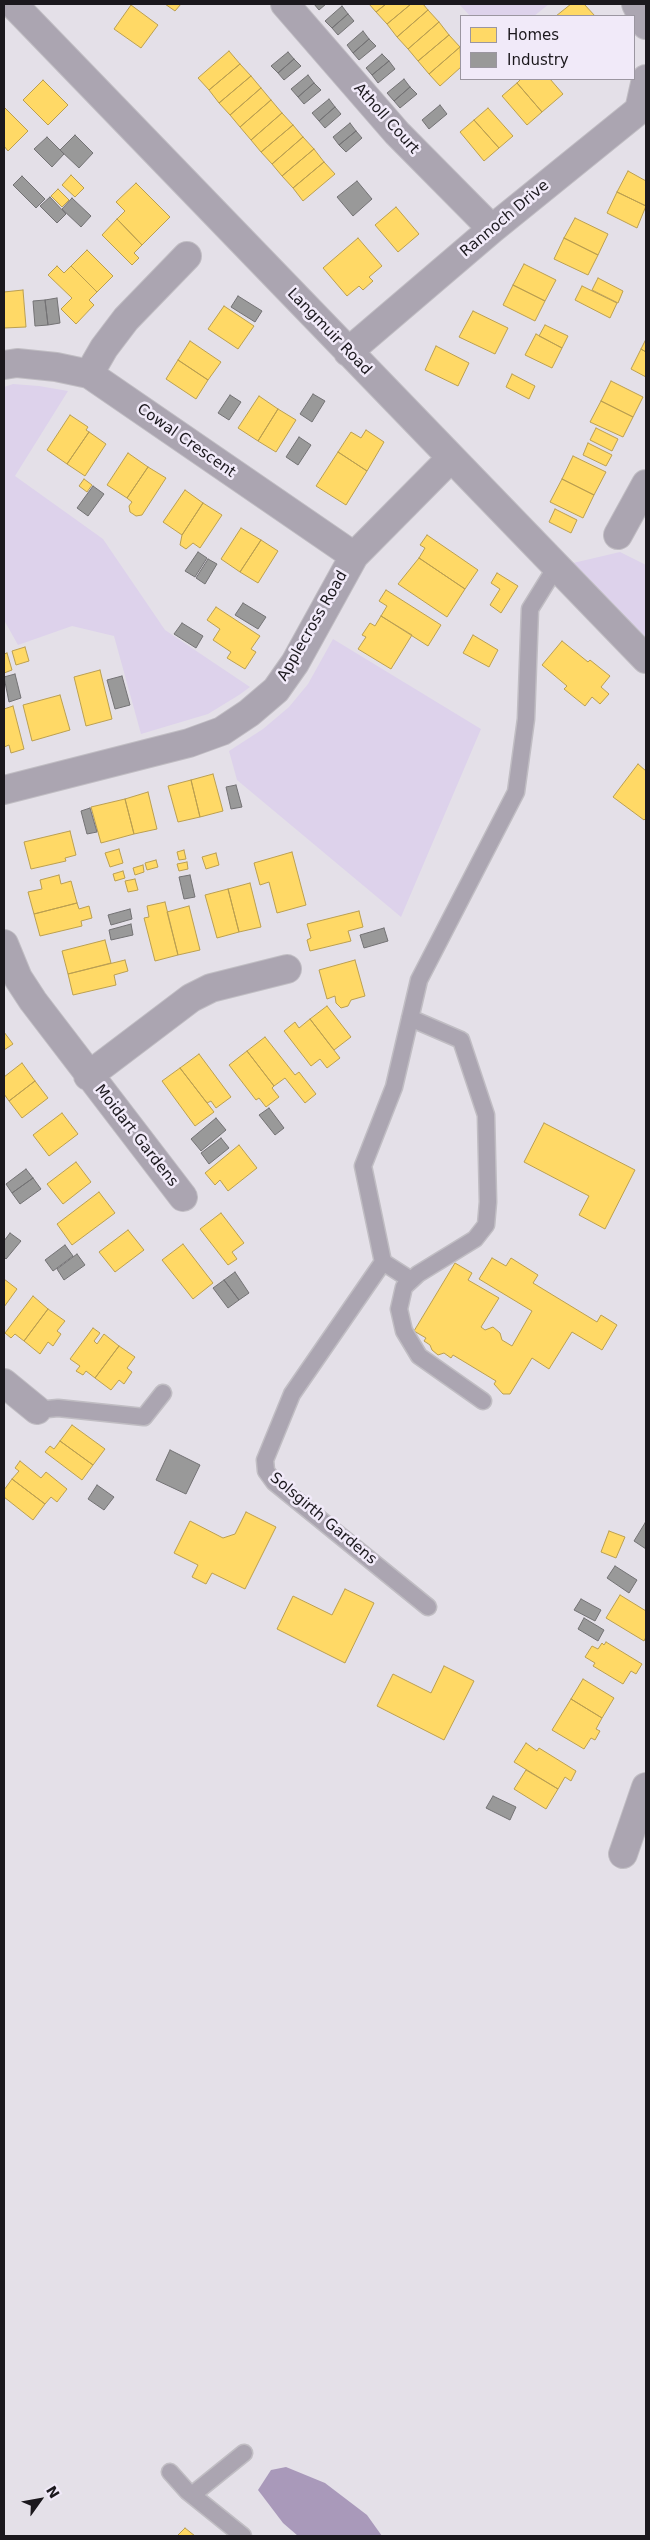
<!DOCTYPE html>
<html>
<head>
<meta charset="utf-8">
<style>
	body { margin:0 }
	#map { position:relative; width:650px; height:2540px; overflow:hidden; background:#e4e0e8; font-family:"DejaVu Sans",sans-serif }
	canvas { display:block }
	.frame { position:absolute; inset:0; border:5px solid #1b181d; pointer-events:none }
	.legend { position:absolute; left:460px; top:15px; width:175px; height:65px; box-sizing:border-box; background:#f1eaf9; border:1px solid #9b96a1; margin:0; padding:6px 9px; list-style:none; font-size:15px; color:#1b181d }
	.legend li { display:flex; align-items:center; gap:10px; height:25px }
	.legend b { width:25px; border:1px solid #9b96a1 }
	.north { position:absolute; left:15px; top:2475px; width:50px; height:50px; -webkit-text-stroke:4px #f1eaf9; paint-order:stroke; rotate:58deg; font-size:14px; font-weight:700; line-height:20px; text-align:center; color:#1b181d }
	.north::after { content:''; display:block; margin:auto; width:18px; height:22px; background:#1b181d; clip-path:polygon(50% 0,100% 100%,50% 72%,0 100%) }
</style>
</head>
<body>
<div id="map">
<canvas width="650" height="2540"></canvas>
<div class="frame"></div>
<ul class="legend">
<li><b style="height:14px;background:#ffd966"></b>Homes</li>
<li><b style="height:14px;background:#999"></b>Industry</li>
</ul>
<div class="north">N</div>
</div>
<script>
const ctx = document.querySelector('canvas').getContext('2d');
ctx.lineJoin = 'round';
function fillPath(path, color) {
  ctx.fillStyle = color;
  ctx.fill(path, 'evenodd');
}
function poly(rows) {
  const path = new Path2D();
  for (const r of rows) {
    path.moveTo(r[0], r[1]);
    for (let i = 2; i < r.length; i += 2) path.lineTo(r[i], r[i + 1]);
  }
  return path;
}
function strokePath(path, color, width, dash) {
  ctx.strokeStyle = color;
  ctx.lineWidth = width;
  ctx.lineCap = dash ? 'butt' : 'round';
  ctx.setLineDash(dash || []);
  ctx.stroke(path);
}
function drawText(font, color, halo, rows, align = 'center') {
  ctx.font = font + ' "DejaVu Sans",sans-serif';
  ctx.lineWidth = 5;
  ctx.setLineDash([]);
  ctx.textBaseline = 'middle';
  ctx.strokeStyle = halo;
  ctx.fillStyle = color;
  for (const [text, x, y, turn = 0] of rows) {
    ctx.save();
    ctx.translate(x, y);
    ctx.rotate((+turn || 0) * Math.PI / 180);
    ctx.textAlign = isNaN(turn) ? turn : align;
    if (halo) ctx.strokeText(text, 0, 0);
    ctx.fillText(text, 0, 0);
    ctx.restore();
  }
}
fillPath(poly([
	[459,4,549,4,534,16,470,16],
	[13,384,39,386,68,391,15,476,103,539,165,630,250,687,239,695,208,714,141,734,114,636,72,626,18,645,4,620,4,387],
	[620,552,646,565,646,659,556,567],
	[333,639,481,729,401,917,237,780,229,751,263,729,289,707,308,684]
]), '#ddd2eb');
fillPath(poly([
	[286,2467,325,2483,367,2515,382,2536,298,2536,283,2523,258,2490,271,2470]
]), '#a999ba');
const homes = poly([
	[165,4,181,4,175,11,165,4],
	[369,4,386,4,376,12,369,4],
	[386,4,411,4,387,24,376,12,386,4],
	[411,4,423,4,428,10,397,37,387,24,411,4],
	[571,4,584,4,595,16,556,16,571,4],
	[131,5,158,25,141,48,114,29,131,5],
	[428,10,439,22,408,49,397,37,428,10],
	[439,22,449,35,418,61,408,49,439,22],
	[449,35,460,47,429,74,418,61,449,35],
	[460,47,461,67,440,86,429,74,460,47],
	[229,51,240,64,209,90,198,78,229,51],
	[240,64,251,76,219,103,209,90,240,64],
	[251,76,261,88,230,115,219,103,251,76],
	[521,79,550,79,563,94,542,112,517,83,521,79],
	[43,80,68,105,48,125,23,100,43,80],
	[517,83,542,112,527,125,502,96,517,83],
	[261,88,271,100,240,127,230,115,261,88],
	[271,100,282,113,251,140,240,127,271,100],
	[4,107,28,131,8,151,4,146,4,107],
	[488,108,513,136,499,148,474,120,488,108],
	[282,113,293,125,261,152,251,140,282,113],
	[474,120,499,148,484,161,460,132,474,120],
	[293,125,303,137,272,164,261,152,293,125],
	[303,137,314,149,282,176,272,164,303,137],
	[314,149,324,162,293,188,282,176,314,149],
	[324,162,335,174,303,201,293,188,324,162],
	[628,171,646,181,646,206,617,192,628,171],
	[71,175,84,188,75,197,62,185,71,175],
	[136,183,170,217,142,245,117,219,125,211,116,202,136,183],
	[58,189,69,200,62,207,51,196,58,189],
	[617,192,646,206,637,228,607,213,617,192],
	[396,207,419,234,398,252,375,225,396,207],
	[575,218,608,234,598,255,564,238,575,218],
	[117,219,142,245,134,253,139,258,132,265,102,235,117,219],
	[358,238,382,266,369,277,373,281,363,290,359,286,347,296,323,268,358,238],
	[564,238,598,255,588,275,554,259,564,238],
	[87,250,113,276,97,292,71,266,87,250],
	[524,264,556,280,545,301,513,285,524,264],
	[57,266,64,273,71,266,97,292,89,300,94,305,76,324,61,309,72,298,48,275,57,266],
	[598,278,623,291,618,303,592,290,598,278],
	[513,285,545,301,535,321,503,305,513,285],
	[582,286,617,303,610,318,575,300,582,286],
	[23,290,26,327,4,328,4,292,23,290],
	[224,306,254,326,238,349,208,329,224,306],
	[473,311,508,328,495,354,459,337,473,311],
	[545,325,568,336,562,348,539,336,545,325],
	[536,334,562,348,552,368,525,355,536,334],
	[646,339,646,352,641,349,646,339],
	[190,341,221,362,208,380,178,360,190,341],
	[436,346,469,363,458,386,425,370,436,346],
	[641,349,646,352,646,377,631,369,641,349],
	[178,360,208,380,196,399,166,379,178,360],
	[512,374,535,386,529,399,506,387,512,374],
	[611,381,643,397,633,417,601,401,611,381],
	[259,396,278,409,258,441,238,428,259,396],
	[601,401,633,417,623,437,590,422,601,401],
	[278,409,296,420,276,452,258,441,278,409],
	[70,415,88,427,86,430,89,432,67,464,47,450,70,415],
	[596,428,618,439,612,451,590,440,596,428],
	[366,430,384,442,367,471,338,452,351,432,361,438,366,430],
	[89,432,106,444,85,476,67,464,89,432],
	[588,443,612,455,606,466,583,455,588,443],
	[338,452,367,471,346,505,316,486,338,452],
	[128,453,148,467,127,498,107,485,128,453],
	[573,456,606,472,594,495,562,479,573,456],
	[148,467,166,478,142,515,136,516,130,512,129,506,132,502,127,498,148,467],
	[84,479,92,485,87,492,79,486,84,479],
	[562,479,594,495,583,518,550,502,562,479],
	[185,490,203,503,182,535,163,522,185,490],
	[203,503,222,515,200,548,193,543,186,549,180,545,182,535,203,503],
	[555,509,577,520,571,533,549,522,555,509],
	[241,528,261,540,240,572,221,559,241,528],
	[427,535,478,570,465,589,419,558,425,548,420,545,427,535],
	[261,540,278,551,258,583,240,572,261,540],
	[419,558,465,589,447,617,398,584,419,558],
	[497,573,518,586,501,613,490,605,500,589,491,583,497,573],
	[386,590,441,625,428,646,381,616,387,606,379,601,386,590],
	[216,607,260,636,251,649,256,652,245,669,227,658,231,652,213,640,220,629,207,620,216,607],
	[381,616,412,635,391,669,358,649,366,637,362,635,370,623,375,626,381,616],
	[473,635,498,650,489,667,463,653,473,635],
	[562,641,588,662,590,660,610,676,601,687,609,694,600,704,592,697,585,706,564,689,567,686,542,665,562,641],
	[25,647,29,661,16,665,12,651,25,647],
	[7,653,12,670,4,673,4,654,7,653],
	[100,670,112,719,86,726,74,677,100,670],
	[60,695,70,730,32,741,23,705,60,695],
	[13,706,24,749,11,753,9,745,4,747,4,709,13,706],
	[638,764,646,771,646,818,644,820,613,797,638,764],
	[213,774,223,811,200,817,191,780,213,774],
	[191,780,200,817,178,822,168,786,191,780],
	[148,792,157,829,134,834,125,799,148,792],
	[125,799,134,834,101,843,91,807,125,799],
	[70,831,76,855,65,858,66,861,31,869,24,842,70,831],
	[119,849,123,863,110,867,105,853,119,849],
	[184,850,186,859,179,860,177,852,184,850],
	[292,852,306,905,277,913,269,882,260,885,254,863,292,852],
	[216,853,219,865,206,869,202,857,216,853],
	[156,860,158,867,147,870,145,863,156,860],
	[187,862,188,869,179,871,177,864,187,862],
	[143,865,144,872,135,875,133,868,143,865],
	[123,871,125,878,115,881,113,874,123,871],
	[59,875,61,884,71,881,77,903,34,914,28,892,42,889,40,880,59,875],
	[135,879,138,890,128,892,125,881,135,879],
	[250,883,261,927,239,932,228,889,250,883],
	[228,889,239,932,217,938,205,895,228,889],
	[165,902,178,955,155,961,144,918,149,917,147,906,165,902],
	[77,903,79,909,89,906,92,918,81,921,82,926,40,936,34,914,77,903],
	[189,906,200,950,178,955,167,912,189,906],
	[359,911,363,927,348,931,351,941,310,951,307,940,311,938,307,924,359,911],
	[105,940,111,963,68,974,62,951,105,940],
	[125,960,128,971,114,975,116,985,73,995,68,974,125,960],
	[355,960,365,996,351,1000,348,1006,341,1008,336,1003,335,996,327,999,319,970,355,960],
	[327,1006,351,1037,334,1050,310,1019,327,1006],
	[310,1019,340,1058,327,1068,320,1059,311,1066,284,1031,295,1022,299,1028,310,1019],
	[4,1032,13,1044,4,1050,4,1032],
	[265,1037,295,1075,299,1072,316,1094,305,1103,285,1078,274,1086,247,1051,265,1037],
	[247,1051,274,1086,272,1088,279,1097,266,1107,259,1098,256,1100,229,1065,247,1051],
	[199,1054,231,1097,216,1108,211,1101,207,1103,180,1068,199,1054],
	[22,1063,35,1081,9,1101,4,1094,4,1077,22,1063],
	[180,1068,214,1112,195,1126,162,1081,180,1068],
	[35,1081,48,1098,22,1118,9,1101,35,1081],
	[62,1113,78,1134,49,1156,33,1135,62,1113],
	[544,1123,635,1170,605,1229,579,1215,589,1196,524,1162,544,1123],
	[239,1145,257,1168,228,1191,220,1180,215,1185,205,1173,239,1145],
	[76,1162,91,1182,63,1204,47,1184,76,1162],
	[99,1192,115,1213,72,1245,57,1224,99,1192],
	[221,1213,244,1243,232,1252,237,1259,228,1265,200,1229,221,1213],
	[128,1230,144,1250,115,1272,99,1252,128,1230],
	[183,1244,213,1283,193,1299,162,1260,183,1244],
	[492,1258,506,1266,511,1258,538,1275,533,1283,597,1322,601,1315,617,1325,602,1350,572,1332,549,1369,532,1358,510,1394,503,1394,494,1384,496,1381,453,1355,451,1358,444,1353,438,1355,432,1350,430,1345,424,1341,426,1338,414,1331,455,1263,472,1273,468,1280,499,1298,481,1327,485,1330,493,1327,500,1333,502,1340,512,1346,532,1311,479,1279,492,1258],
	[4,1279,17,1289,4,1307,4,1279],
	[33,1296,48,1309,24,1341,15,1334,11,1338,5,1333,33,1296],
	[48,1309,65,1321,57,1331,61,1334,53,1346,48,1342,40,1354,24,1341,48,1309],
	[93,1328,100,1333,94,1341,97,1344,104,1334,119,1346,95,1378,86,1371,83,1375,76,1371,80,1366,70,1359,93,1328],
	[119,1346,135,1357,127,1368,132,1372,124,1384,119,1380,111,1390,95,1378,119,1346],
	[72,1425,105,1449,93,1465,60,1441,72,1425],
	[60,1441,93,1465,82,1480,45,1452,50,1446,54,1449,60,1441],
	[20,1461,41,1478,46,1472,67,1489,57,1502,51,1497,45,1504,12,1479,19,1471,15,1468,20,1461],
	[12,1479,45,1504,33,1520,4,1497,4,1490,12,1479],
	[246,1512,276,1527,245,1589,212,1573,206,1584,192,1577,198,1565,174,1553,190,1521,223,1538,235,1534,246,1512],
	[609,1531,625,1537,616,1558,601,1552,609,1531],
	[345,1589,374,1603,345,1663,277,1629,293,1596,332,1615,345,1589],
	[620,1595,646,1611,646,1637,644,1641,606,1618,620,1595],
	[606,1642,642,1664,636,1674,631,1671,623,1684,593,1666,595,1663,585,1657,592,1646,598,1649,602,1643,604,1645,606,1642],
	[444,1666,474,1681,444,1740,377,1706,393,1674,431,1693,444,1666],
	[583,1679,614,1698,602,1718,571,1699,583,1679],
	[571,1699,602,1718,596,1729,600,1731,595,1740,591,1738,584,1749,552,1730,571,1699],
	[526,1743,537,1751,539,1748,576,1771,571,1781,565,1777,558,1789,514,1762,526,1743],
	[526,1770,558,1789,546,1809,514,1789,526,1770],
	[185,2528,195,2536,177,2536,185,2528]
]);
fillPath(homes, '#ffd966');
strokePath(homes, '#bb9f50', 1);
const industry = poly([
	[314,4,326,4,319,10,314,4],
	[342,6,348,14,332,28,325,21,342,6],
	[348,14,354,21,338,35,332,28,348,14],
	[363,31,369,39,353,53,347,45,363,31],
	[369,39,376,46,359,60,353,53,369,39],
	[288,52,294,59,278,73,271,66,288,52],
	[382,54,389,61,372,75,366,68,382,54],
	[294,59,301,66,284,80,278,73,294,59],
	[389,61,395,69,378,83,372,75,389,61],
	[308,75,314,83,298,97,291,89,308,75],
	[404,79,410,87,394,101,387,93,404,79],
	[314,83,321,90,304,104,298,97,314,83],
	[410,87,417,94,400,108,394,101,410,87],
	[329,99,335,107,319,121,312,113,329,99],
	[440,105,447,114,429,129,422,120,440,105],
	[335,107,341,114,325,128,319,121,335,107],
	[350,123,356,131,339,145,333,137,350,123],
	[356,131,362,138,346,152,339,145,356,131],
	[75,135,93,153,79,168,60,150,75,135],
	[47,137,64,154,52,167,34,149,47,137],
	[22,176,45,199,36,208,13,185,22,176],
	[357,181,372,199,353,216,337,197,357,181],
	[50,197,66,214,57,223,40,206,50,197],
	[72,198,91,216,81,227,62,209,72,198],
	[238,296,262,311,255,322,231,307,238,296],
	[57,298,60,323,48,325,45,300,57,298],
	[45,300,48,325,35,326,33,301,45,300],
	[313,394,325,401,312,422,300,414,313,394],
	[230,395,241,402,229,420,218,413,230,395],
	[299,437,311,445,298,465,286,457,299,437],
	[93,486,104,494,88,516,77,508,93,486],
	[198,552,207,558,195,577,185,571,198,552],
	[208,559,217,564,205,584,196,578,208,559],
	[243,603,266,617,258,629,235,615,243,603],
	[182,623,203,636,196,648,174,634,182,623],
	[15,674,21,698,9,702,4,677,15,674],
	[122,676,130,705,115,709,107,680,122,676],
	[236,785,242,807,231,809,226,787,236,785],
	[90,808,97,832,87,834,81,811,90,808],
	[190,875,195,897,184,899,179,877,190,875],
	[130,909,132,919,111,925,108,915,130,909],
	[131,924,133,935,111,940,109,930,131,924],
	[384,928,388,941,364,948,360,935,384,928],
	[269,1108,284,1128,275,1135,259,1115,269,1108],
	[216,1118,226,1130,201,1151,191,1139,216,1118],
	[221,1138,229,1148,209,1164,201,1153,221,1138],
	[26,1169,33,1178,12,1193,6,1184,26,1169],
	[33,1178,41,1189,20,1204,12,1193,33,1178],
	[10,1233,21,1241,6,1259,4,1257,4,1241,10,1233],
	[65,1245,73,1256,53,1271,45,1260,65,1245],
	[77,1254,85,1265,64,1280,57,1269,77,1254],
	[235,1272,249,1293,239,1300,224,1280,235,1272],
	[224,1280,239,1300,228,1308,213,1288,224,1280],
	[170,1450,200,1465,186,1494,156,1480,170,1450],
	[97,1485,114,1497,104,1510,88,1499,97,1485],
	[645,1523,646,1524,646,1549,634,1541,645,1523],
	[615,1566,637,1580,629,1593,607,1578,615,1566],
	[581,1599,601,1610,595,1621,574,1610,581,1599],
	[584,1618,604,1630,598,1641,578,1629,584,1618],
	[493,1796,516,1807,510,1820,486,1808,493,1796]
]);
fillPath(industry, '#999');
strokePath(industry, '#737274', 1);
const service = poly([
	[410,1018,461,1040,486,1115,488,1202,486,1225,475,1239,418,1274,404,1287,399,1309,404,1331,419,1356,483,1401],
	[383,1262,292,1394,265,1460,266,1471,274,1482,428,1607],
	[411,1280,383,1262,363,1166,394,1087,419,980,516,792,526,719,530,609,556,567],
	[37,1410,58,1408,144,1417,163,1393],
	[170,2472,187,2491,243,2536],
	[192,2495,244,2453]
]);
const minor = poly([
	[13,4,646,659],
	[285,4,397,133,492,229],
	[636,4,646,25],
	[348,352,492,229,639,110,646,79],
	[4,365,17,363,56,367,89,374,354,556],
	[89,374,104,348,126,319,187,256],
	[618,535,646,484],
	[4,790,189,743,222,731,249,713,276,690,295,663,354,556,450,459],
	[4,944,18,978,33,1001,183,1197],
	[88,1076,191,998,211,988,287,969],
	[4,1383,37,1410],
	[623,1854,646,1787]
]);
strokePath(service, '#c0bdc3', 19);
strokePath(minor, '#c0bdc3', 30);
strokePath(service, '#aba5b1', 16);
strokePath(minor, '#aba5b1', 28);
drawText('15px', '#1b181d', '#f1eaf9', [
	["Atholl Court",386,119,48],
	["Rannoch Drive",505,219,-40],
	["Langmuir Road",329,332,46],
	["Cowal Crescent",186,441,35],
	["Applecross Road",313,626,-60],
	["Moidart Gardens",136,1136,52],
	["Solsgirth Gardens",323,1519,40]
]);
</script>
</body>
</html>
